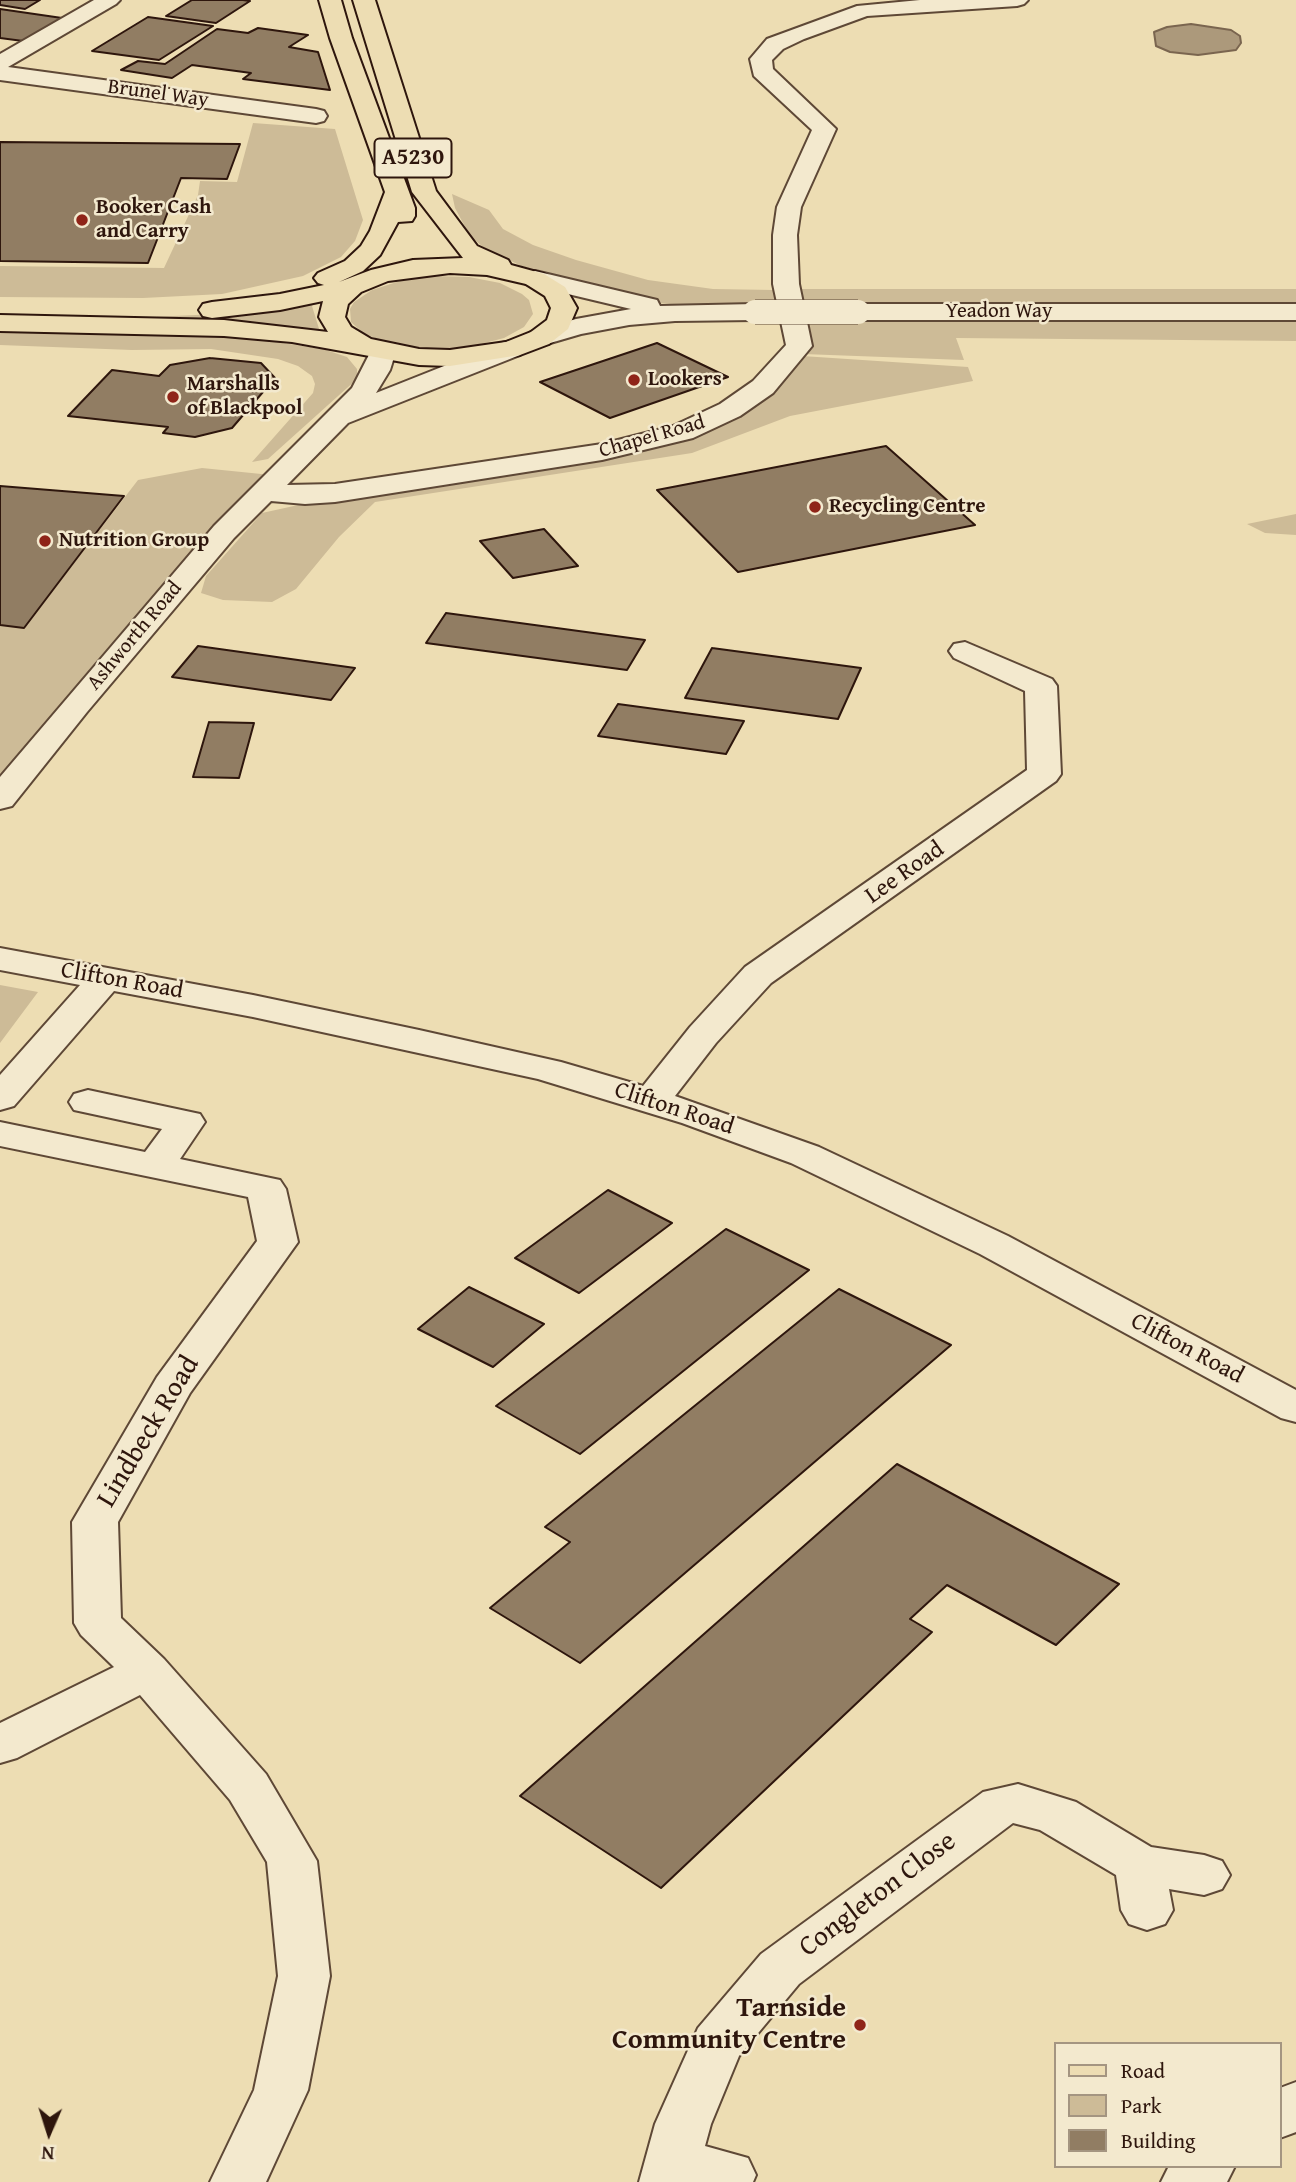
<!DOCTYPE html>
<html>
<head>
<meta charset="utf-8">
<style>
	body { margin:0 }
	#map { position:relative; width:1296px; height:2182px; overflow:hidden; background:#edddb3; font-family:"Gentium Book Plus",serif }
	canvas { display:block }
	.legend { position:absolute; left:1054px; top:2042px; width:228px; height:126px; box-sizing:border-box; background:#f3e9ce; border:2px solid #a49581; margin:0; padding:9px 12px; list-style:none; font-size:21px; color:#2e160d }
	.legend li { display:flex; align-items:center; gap:14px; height:35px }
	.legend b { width:35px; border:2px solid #a49581 }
	.north { position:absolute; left:14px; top:2098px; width:70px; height:70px; -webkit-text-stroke:5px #f3e9ce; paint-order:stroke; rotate:183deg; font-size:19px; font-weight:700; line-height:28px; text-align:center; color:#2e160d }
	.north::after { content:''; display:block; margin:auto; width:24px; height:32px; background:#2e160d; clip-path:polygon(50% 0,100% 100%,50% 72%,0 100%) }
</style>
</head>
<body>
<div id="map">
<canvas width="1296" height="2182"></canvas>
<ul class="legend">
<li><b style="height:9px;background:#edddb3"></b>Road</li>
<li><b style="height:19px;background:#cdbb97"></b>Park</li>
<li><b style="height:19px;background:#917d63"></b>Building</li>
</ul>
<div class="north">N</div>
</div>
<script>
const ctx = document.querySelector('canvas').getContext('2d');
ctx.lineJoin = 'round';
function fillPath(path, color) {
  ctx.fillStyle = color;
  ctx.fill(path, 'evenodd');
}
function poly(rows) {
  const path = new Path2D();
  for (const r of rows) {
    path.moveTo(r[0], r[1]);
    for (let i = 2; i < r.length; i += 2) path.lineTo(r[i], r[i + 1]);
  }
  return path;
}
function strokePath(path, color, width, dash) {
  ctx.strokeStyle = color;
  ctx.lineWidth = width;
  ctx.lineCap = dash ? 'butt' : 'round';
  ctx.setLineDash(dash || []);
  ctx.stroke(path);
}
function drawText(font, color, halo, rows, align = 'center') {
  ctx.font = font + ' "Gentium Book Plus",serif';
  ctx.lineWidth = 5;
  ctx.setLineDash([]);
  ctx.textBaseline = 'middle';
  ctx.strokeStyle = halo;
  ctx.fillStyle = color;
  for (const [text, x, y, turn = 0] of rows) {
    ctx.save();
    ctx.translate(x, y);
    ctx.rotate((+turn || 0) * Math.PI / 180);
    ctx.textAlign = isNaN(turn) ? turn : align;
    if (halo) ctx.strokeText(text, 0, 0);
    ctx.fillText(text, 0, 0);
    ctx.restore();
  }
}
fillPath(poly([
	[253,123,335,129,363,220,355,241,341,257,303,276,222,294,143,298,0,297,0,266,164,268,198,195,200,181,237,182],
	[452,194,489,210,503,229,533,245,576,260,648,280,713,289,774,290,779,306,686,306,654,302,521,266,482,246,470,236,455,208],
	[434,276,469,277,500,283,522,294,529,300,533,314,524,327,504,338,477,345,445,349,413,348,385,342,363,333,351,322,350,309,354,302,372,290,400,281],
	[800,289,1296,289,1296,306,803,306],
	[314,303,312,306,320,332,152,317,217,314],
	[1296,319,1296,341,956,338,964,360,803,354,805,320],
	[0,331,158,332,249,338,323,349,347,357,357,369,357,379,268,459,252,462,313,393,315,384,312,376,298,366,278,359,211,349,132,350,0,345],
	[802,356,968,367,973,381,790,416,692,453,375,502,339,537,296,589,272,602,223,600,201,593,206,576,262,513,321,500,689,434],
	[202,468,281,476,0,799,0,625,24,628,138,480],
	[1296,514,1296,535,1265,533,1247,524],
	[0,985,38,992,0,1043]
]), '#cdbb97');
const water = poly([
	[1191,24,1231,30,1240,36,1241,43,1236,50,1198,55,1170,52,1156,46,1154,32,1167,27,1191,24]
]);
fillPath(water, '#ac997b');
strokePath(water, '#7a654f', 2);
const building = poly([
	[0,0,40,0,25,9,0,5,0,0],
	[192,0,243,0,250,1,216,23,166,16,192,0],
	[0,9,62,18,23,41,0,38,0,9],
	[148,17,213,26,159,60,92,51,148,17],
	[258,28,308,35,289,47,318,52,330,90,243,79,251,73,192,65,172,78,121,70,138,61,165,64,217,29,248,33,258,28],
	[0,142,240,144,227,179,181,178,148,263,0,261,0,142],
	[657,343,728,377,610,418,540,382,657,343],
	[210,358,261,363,275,378,232,428,195,437,163,433,168,427,68,416,112,370,159,376,170,365,210,358],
	[886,446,975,525,738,572,657,490,886,446],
	[0,486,124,496,24,628,0,625,0,486],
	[544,529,578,566,513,578,480,541,544,529],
	[446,613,645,640,627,670,426,643,446,613],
	[198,646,355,668,331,700,172,677,198,646],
	[712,648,861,668,838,719,685,698,712,648],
	[618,704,744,721,726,754,598,736,618,704],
	[209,722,254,723,239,778,193,777,209,722],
	[608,1190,672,1223,579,1293,515,1258,608,1190],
	[726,1229,809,1270,580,1454,496,1406,726,1229],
	[469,1287,544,1324,493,1367,418,1329,469,1287],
	[839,1289,951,1345,580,1663,490,1608,570,1542,545,1527,839,1289],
	[897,1464,1119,1584,1056,1645,947,1585,910,1619,932,1632,661,1888,520,1796,897,1464]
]);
fillPath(building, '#917d63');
strokePath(building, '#2e160d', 2);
const minor = poly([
	[94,0,120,0,116,4,8,67,316,109,324,111,327,116,324,121,316,123,0,80,0,54,94,0],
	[920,0,1028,0,1024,4,1017,6,867,16,804,39,783,49,772,60,773,69,836,129,801,207,797,235,799,284,812,346,773,393,740,416,693,438,602,460,335,502,305,504,271,501,234,538,87,712,12,806,0,809,0,777,214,526,352,388,374,345,383,343,392,345,396,351,390,370,376,393,502,343,511,341,520,343,524,349,520,355,348,423,287,485,335,484,602,444,673,426,720,404,753,381,786,345,773,284,773,235,777,207,812,130,754,76,750,59,767,39,857,6,920,0],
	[535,271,657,300,660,306,755,304,764,306,768,312,764,318,755,320,675,321,629,325,581,334,540,346,531,344,527,338,531,332,576,319,631,309,526,284,522,279,526,274,535,271],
	[858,304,1296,304,1296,320,858,320,849,318,845,312,849,306,858,304],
	[965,642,1052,679,1057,686,1061,774,1056,781,771,983,716,1043,675,1096,819,1147,1008,1236,1296,1390,1296,1422,1281,1418,980,1254,791,1163,682,1123,538,1079,253,1017,114,991,14,1106,0,1110,0,1075,80,985,0,970,0,948,253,995,419,1030,561,1062,643,1086,690,1027,745,967,1027,770,1025,691,954,658,949,651,954,644,965,642],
	[88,1090,200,1114,205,1122,180,1159,280,1180,286,1189,298,1242,190,1393,118,1522,121,1618,164,1659,266,1774,317,1861,330,1976,308,2090,266,2182,210,2182,254,2090,278,1976,267,1862,230,1800,140,1695,17,1758,0,1763,0,1723,114,1667,81,1635,74,1623,72,1522,157,1377,257,1241,248,1197,0,1146,0,1122,145,1152,162,1129,74,1110,69,1102,74,1094,88,1090],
	[1018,1784,1076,1802,1151,1847,1204,1855,1222,1861,1230,1875,1222,1889,1204,1895,1169,1889,1173,1910,1165,1924,1147,1930,1129,1924,1121,1910,1116,1875,1040,1830,1013,1823,799,1984,739,2056,711,2124,705,2146,748,2158,756,2175,753,2182,639,2182,655,2124,698,2028,761,1954,983,1792,1018,1784],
	[1296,2082,1296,2132,1280,2138,1280,2088,1296,2082],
	[1169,2166,1235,2166,1227,2182,1161,2182,1169,2166]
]);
const major = poly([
	[319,0,341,0,352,38,415,208,415,216,412,221,398,222,380,255,363,271,339,282,371,270,413,260,463,258,412,192,353,0,375,0,436,191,477,246,508,260,511,265,544,274,565,287,577,308,568,329,549,344,520,355,450,366,419,365,292,342,224,336,0,331,0,315,224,320,328,332,319,317,323,301,280,310,212,318,203,316,199,310,203,304,212,302,280,294,324,285,318,283,314,278,318,273,345,261,361,246,370,231,385,192,330,38,319,0],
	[450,273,487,275,526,284,545,296,551,308,547,320,531,332,506,342,450,350,419,349,371,339,351,327,345,317,348,304,361,292,388,281,450,273]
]);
strokePath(minor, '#5e4836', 4);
strokePath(major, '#2e160d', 4);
fillPath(minor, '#f3e9ce');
fillPath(major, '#edddb3');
const minorBridge = poly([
	[755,312,858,312]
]);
strokePath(minorBridge, '#5e4836', 25, []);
strokePath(minorBridge, '#f3e9ce', 24);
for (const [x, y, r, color] of [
	[82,220,7,"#8f2418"],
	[634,380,7,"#8f2418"],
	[173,397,7,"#8f2418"],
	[815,507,7,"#8f2418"],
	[45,541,7,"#8f2418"],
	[860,2025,7,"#8f2418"]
]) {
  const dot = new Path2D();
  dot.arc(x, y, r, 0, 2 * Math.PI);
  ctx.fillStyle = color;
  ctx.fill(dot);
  strokePath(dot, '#f3e9ce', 2.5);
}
drawText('21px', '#2e160d', '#f3e9ce', [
	["Brunel Way",158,94,8],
	["Yeadon Way",999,312],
	["Chapel Road",652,437,-16],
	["Ashworth Road",135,636,-50]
]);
drawText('bold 21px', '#2e160d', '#f3e9ce', [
	["Booker Cash",96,208],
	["and Carry",96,232],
	["Lookers",648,380],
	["Marshalls",187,385],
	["of Blackpool",187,409],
	["Recycling Centre",829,507],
	["Nutrition Group",59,541]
], 'left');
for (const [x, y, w] of [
	[413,158,77]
]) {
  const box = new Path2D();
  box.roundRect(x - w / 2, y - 19.5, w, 39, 5);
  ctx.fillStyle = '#f3e9ce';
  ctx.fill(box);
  strokePath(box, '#2e160d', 2);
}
drawText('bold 23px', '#2e160d', null, [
	["A5230",413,158]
]);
drawText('24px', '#2e160d', '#f3e9ce', [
	["Lee Road",905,873,-35],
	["Clifton Road",122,981,10],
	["Clifton Road",674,1109,18],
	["Clifton Road",1187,1349,28]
]);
drawText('28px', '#2e160d', '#f3e9ce', [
	["Lindbeck Road",149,1432,-59],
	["Congleton Close",878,1895,-37]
]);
drawText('bold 28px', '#2e160d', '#f3e9ce', [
	["Tarnside",846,2009],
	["Community Centre",846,2041]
], 'right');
</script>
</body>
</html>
